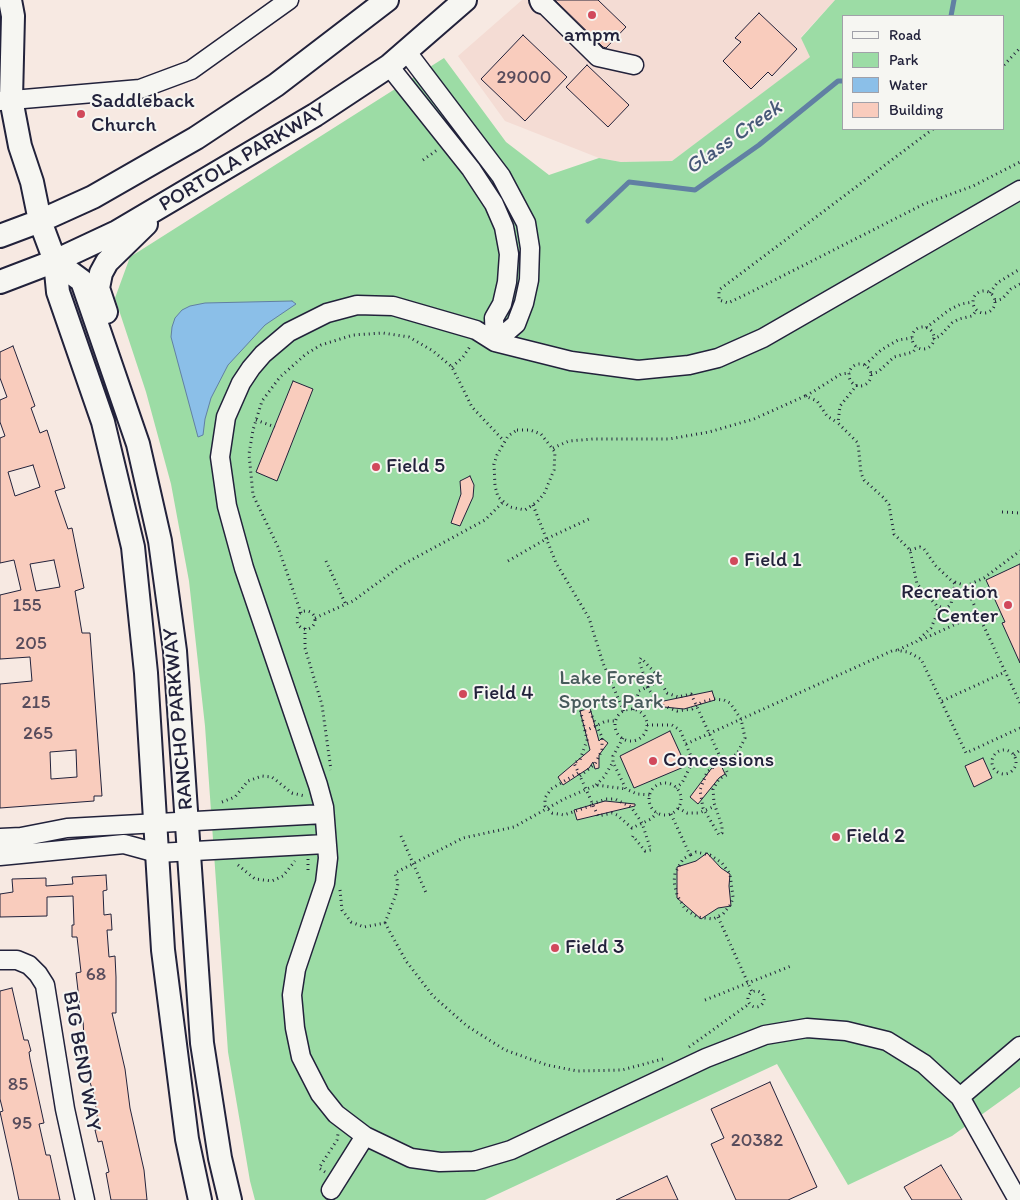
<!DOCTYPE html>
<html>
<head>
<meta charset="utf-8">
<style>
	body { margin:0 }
	#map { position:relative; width:1020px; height:1200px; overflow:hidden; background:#f7e9e2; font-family:Itim,sans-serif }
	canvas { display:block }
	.legend { position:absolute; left:842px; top:15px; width:162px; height:115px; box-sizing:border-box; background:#f6f6f2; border:1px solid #a1a1a9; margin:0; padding:6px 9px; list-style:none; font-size:15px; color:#22223b }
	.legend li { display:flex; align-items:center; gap:10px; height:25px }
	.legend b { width:25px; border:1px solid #a1a1a9 }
</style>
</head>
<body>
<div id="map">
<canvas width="1020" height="1200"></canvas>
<ul class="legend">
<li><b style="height:6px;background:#f6f6f2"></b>Road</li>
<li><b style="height:14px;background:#9cdca5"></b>Park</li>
<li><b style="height:14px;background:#8bbfe8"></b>Water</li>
<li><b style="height:14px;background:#f9ccbd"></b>Building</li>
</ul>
</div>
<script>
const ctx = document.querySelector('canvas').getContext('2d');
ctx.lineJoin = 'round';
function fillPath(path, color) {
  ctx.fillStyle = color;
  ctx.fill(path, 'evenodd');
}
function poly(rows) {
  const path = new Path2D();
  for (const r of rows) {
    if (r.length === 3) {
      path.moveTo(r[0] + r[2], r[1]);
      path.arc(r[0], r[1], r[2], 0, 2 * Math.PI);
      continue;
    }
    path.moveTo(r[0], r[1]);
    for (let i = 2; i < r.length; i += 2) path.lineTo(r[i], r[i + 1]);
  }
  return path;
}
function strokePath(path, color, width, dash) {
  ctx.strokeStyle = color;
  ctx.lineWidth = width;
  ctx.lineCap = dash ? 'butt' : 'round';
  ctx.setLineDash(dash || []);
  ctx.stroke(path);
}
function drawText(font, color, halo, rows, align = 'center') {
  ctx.font = font + ' Itim,sans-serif';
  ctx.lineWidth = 4;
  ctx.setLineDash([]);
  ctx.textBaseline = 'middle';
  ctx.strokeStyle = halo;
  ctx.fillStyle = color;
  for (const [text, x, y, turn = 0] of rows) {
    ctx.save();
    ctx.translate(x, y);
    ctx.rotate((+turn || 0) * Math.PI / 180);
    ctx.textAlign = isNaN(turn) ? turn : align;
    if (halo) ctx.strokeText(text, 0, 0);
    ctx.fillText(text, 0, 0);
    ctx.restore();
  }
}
fillPath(poly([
	[522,0,835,0,801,37,811,57,672,161,621,162,599,158,505,121,458,56]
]), '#f4dcd4');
fillPath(poly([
	[835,0,1020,0,1020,1087,952,1136,848,1185,777,1064,485,1200,255,1200,250,1181,228,1052,205,726,189,581,171,484,146,392,115,298,130,257,444,58,506,142,549,175,599,158,621,162,672,161,810,57,801,38],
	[844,16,1004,16,1004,129,844,129]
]), '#9cdca5');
const water = poly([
	[292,301,296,304,265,325,228,365,211,398,205,419,203,435,198,437,171,337,172,327,175,318,182,310,190,306,205,303,292,301]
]);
fillPath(water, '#8bbfe8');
strokePath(water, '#6180a3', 1);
strokePath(poly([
	[951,16,954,0],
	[588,221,629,182,695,190,759,145,838,81,844,81]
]), '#6180a3', 5);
const building = poly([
	[555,0,598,0,626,27,606,48,603,47,555,0],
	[759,13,797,49,772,76,768,72,751,89,723,61,741,42,735,38,759,13],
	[523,35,567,77,525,121,481,79,523,35],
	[587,65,629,105,608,127,566,87,587,65],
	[13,346,35,406,31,408,40,433,47,430,65,488,55,491,68,529,72,528,84,588,75,591,82,633,90,633,102,796,94,796,94,801,0,808,0,684,32,681,30,657,0,659,0,595,21,590,14,560,0,563,0,438,5,436,0,422,0,400,7,397,0,378,0,352,13,346],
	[33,465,40,487,15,496,8,472,33,465],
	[54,560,60,587,36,591,30,564,54,560],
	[76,750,77,777,51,779,50,752,76,750],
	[293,381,313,389,277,481,256,472,293,381],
	[470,476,474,485,473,497,460,526,451,523,461,494,460,481,470,476],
	[1020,564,1020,663,1002,623,1005,622,986,580,1020,564],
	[712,691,715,700,684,709,654,706,654,703,712,691],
	[590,708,599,741,602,738,608,743,599,755,599,768,595,769,593,762,589,768,563,785,558,777,590,750,580,711,590,708],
	[670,731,686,766,634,788,620,756,670,731],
	[983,758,992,778,974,787,965,766,983,758],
	[720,763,725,774,719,778,698,804,690,797,711,769,720,763],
	[605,801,635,804,635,806,577,820,574,810,605,801],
	[707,853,721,868,730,874,729,886,731,906,718,908,701,919,677,898,677,867,696,861,707,853],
	[106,875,107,890,103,891,104,915,111,914,112,930,107,930,109,957,115,956,116,977,116,1013,112,1013,125,1069,130,1108,144,1170,147,1200,111,1200,106,1173,109,1172,102,1141,98,1142,95,1130,99,1129,94,1095,82,1057,85,1056,83,1020,78,1020,77,1008,80,1008,76,973,81,972,77,937,72,937,72,925,74,925,73,896,47,897,47,916,0,917,0,894,13,892,12,879,46,878,46,886,73,884,72,877,106,875],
	[12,988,24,1040,28,1040,31,1051,29,1052,30,1059,44,1123,39,1124,46,1155,50,1155,60,1200,19,1200,13,1171,0,1112,3,1111,0,1099,0,991,12,988],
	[770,1082,817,1187,788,1200,736,1200,711,1144,724,1138,711,1109,770,1082],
	[941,1165,962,1200,912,1200,904,1187,941,1165],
	[667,1176,678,1200,616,1200,667,1176]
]);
fillPath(building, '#f9ccbd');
strokePath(building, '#22223b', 1);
const minor = poly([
	[542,2,598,57,634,65],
	[407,52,501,176,526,223,530,248,529,280,524,303,516,324,495,342],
	[389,66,471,169,494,204,504,227,509,254,507,282,502,304,494,318,495,342],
	[0,101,140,89,191,70,289,0],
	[0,838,21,837,67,828,324,814],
	[0,856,124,844,157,853,326,844],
	[0,960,17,960,29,965,38,974,45,985,65,1109,85,1200],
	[960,1097,1020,1046],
	[331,1190,365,1136],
	[1018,1200,960,1097,924,1064,887,1041,846,1031,807,1028,765,1035,706,1058,511,1150,474,1161,440,1162,411,1158,365,1136,336,1114,320,1094,301,1057,295,1028,292,995,296,969,325,883,328,858,324,807,318,785,244,568,227,506,220,457,226,417,241,383,251,368,263,354,289,332,327,313,357,305,393,306,476,330,495,342,571,361,638,370,689,365,718,358,763,338,1020,190]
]);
const major = poly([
	[10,0,13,16,11,99,20,146,32,182,40,221,55,261,58,292,103,422,133,547,146,673,163,950,187,1139,200,1200],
	[541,0,542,2],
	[0,236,40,221,93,197,196,138,276,85,387,0],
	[55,261,82,281,138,444,160,541,175,651,202,1043,220,1158,230,1200],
	[0,282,55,261,117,232,315,115,389,66,465,0],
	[106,312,98,288,101,273,107,262,146,224]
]);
strokePath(minor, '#22223b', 21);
strokePath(major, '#22223b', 26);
strokePath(poly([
	[1004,65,1020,48],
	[933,129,719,290,719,300,728,303,753,291,924,204,973,186,1020,162],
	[423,160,437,150],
	[984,302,11],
	[990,293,997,283,1020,269],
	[995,301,1002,299,1011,289,1020,284],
	[923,338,11],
	[926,328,949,310,961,304,973,302],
	[933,339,940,336,952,323,959,319,972,316,977,310],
	[860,375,11],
	[865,365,881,350,898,340,912,338],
	[452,367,463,357,471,345],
	[871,374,878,372,894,357,913,352,917,347],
	[857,385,840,406,838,423,858,443,861,473,864,480,885,499,889,505,894,534,910,550,917,584,936,605,938,612,931,628,916,642],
	[806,396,841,374,850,373],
	[256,420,275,427],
	[517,430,530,430,541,434,555,452,554,470,544,494,537,502,525,510,510,507,498,497,495,486,494,464,497,455,508,436,517,430],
	[553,448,569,441,593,439,669,439,709,432,754,419,805,396,817,401,827,416,838,423],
	[533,505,556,563,589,618,603,663,624,712],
	[1002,512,1020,513],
	[910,550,920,547,924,549,936,566,955,584,951,604,946,609,936,605],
	[326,561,346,605],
	[508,561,546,539,589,519],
	[955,582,966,586],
	[306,620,9],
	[301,613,278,547,253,495,249,454,253,430,262,401,280,377,306,354,321,345,353,335,383,333,409,337,433,351,452,367,472,407,504,441],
	[978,614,966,586,984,578,1020,551],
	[315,618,353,601,402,565,485,520,503,502],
	[305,628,305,648,322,705,331,770],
	[921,640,978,614,1020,703],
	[898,650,915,642],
	[647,687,659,704,677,711,692,709,702,702,713,699,724,700,730,703,741,719,745,738,737,754,723,762],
	[648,687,639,661,641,658,657,675,667,693,678,697,691,694,728,774,719,779,713,789,714,803,722,826,722,833,719,835,703,808,700,790,707,772,722,760],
	[942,701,1005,672],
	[631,725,16],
	[633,710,639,691,660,681],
	[647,725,672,725,680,730,693,761,682,783,676,788],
	[585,731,606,721,616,721],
	[623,738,613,756,613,762,626,789,637,794,650,795],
	[686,744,894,650,908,652,921,659,966,753,1020,728],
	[1004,762,12],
	[1014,755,1020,750],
	[578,773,551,789,545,798,545,806,552,813,564,815,593,805],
	[580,776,595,764,602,750,602,737,590,712,582,701,579,704,587,740,580,760,574,763,580,776,598,816,612,813,617,815,632,828,651,819,657,813],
	[665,799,16],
	[596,785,604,777,613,762],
	[222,802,235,797,248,781,262,776,272,777,292,793,305,796],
	[592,804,606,799,615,799,631,807,642,823,651,850,645,851,633,836,632,838],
	[678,808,687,813,699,813,715,806],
	[671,814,690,855,683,859,675,873,674,882,677,895,685,909,697,917,713,919,723,914,731,904,733,897,730,874,722,863,710,855,696,852,690,855],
	[401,836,427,895],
	[308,859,308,873],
	[238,865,255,879,272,881,283,876,295,861],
	[340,890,342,910,351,922,364,927,385,923,406,961,433,996,467,1026,505,1050,547,1065,577,1071,622,1070,663,1059],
	[718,917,752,992],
	[385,923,396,894,398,883,395,873,463,838,514,827,564,799,596,785,626,789],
	[756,999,8],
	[705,1000,791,966],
	[689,1047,749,1004],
	[325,1172,319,1168,337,1140,338,1134]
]), '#22223b', 3, [1, 4]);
strokePath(minor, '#f6f6f2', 18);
strokePath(major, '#f6f6f2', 22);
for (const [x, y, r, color] of [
	[592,15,5,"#d1495b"],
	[81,114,5,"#d1495b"],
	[376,467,5,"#d1495b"],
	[734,561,5,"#d1495b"],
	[1008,605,5,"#d1495b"],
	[463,694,5,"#d1495b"],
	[653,761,5,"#d1495b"],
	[836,837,5,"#d1495b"],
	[555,948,5,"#d1495b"]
]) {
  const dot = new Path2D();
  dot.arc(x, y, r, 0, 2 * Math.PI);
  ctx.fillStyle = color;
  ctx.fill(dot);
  strokePath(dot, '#f6f6f2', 2);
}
drawText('19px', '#584c5c', null, [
	["29000",524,78],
	["155",27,606],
	["205",31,644],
	["215",36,703],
	["265",38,734],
	["68",96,975],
	["85",18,1085],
	["95",22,1124],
	["20382",757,1141]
]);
drawText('21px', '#22223b', '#f6f6f2', [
	["ampm",592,36,"center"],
	["Saddleback",91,102],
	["Church",91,126],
	["Field 5",386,467],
	["Field 1",744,561],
	["Recreation",998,593,"right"],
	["Center",998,617,"right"],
	["Field 4",473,694],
	["Concessions",663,761],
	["Field 2",846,837],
	["Field 3",565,948]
], 'left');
drawText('21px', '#22223b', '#f6f6f2', [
	["PORTOLA PARKWAY",243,158,-31],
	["RANCHO PARKWAY",179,719,-95],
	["BIG BEND WAY",81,1061,80]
]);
drawText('21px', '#475a5b', '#f6f6f2', [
	["Lake Forest",611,679],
	["Sports Park",611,703]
]);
drawText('italic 22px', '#475978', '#f6f6f2', [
	["Glass Creek",734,138,-35]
]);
</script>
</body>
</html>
